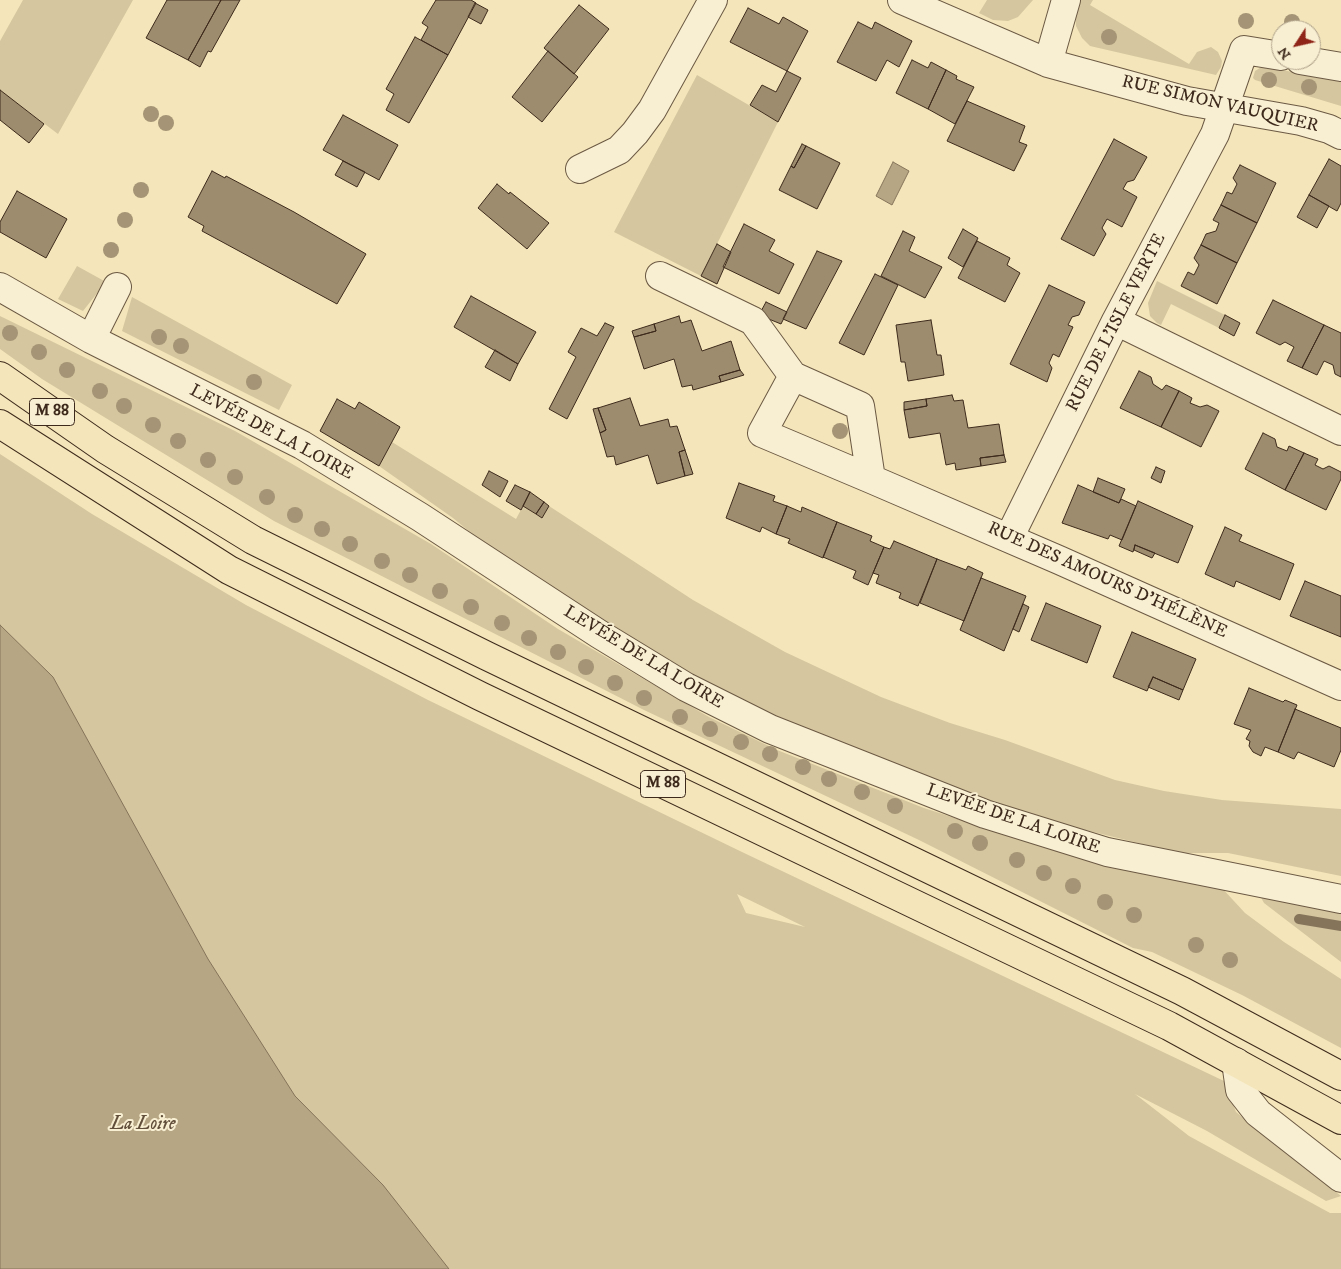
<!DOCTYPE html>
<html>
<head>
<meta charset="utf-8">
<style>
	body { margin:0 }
	#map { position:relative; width:1341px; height:1269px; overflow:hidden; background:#f4e6ba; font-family:"IM FELL DW Pica",serif }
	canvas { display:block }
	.north { position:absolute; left:1271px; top:20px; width:50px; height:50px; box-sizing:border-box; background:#f8efd2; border:1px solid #aea089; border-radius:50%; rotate:235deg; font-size:14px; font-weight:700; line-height:20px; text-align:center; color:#3e2a1c }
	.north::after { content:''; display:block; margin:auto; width:18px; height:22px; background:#8f2418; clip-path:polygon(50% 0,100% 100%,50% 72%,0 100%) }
</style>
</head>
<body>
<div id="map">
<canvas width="1341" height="1269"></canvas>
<div class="north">N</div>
</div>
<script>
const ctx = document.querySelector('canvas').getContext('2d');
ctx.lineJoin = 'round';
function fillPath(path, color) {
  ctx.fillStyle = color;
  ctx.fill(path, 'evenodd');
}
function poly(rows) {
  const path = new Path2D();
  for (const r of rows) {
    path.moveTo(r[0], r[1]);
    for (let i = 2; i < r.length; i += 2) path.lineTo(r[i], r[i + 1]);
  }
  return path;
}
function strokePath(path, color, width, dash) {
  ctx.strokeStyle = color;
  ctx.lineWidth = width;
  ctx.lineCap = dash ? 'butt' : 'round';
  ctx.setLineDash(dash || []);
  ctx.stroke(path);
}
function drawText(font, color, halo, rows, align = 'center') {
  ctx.font = font + ' "IM FELL DW Pica",serif';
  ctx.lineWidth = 4;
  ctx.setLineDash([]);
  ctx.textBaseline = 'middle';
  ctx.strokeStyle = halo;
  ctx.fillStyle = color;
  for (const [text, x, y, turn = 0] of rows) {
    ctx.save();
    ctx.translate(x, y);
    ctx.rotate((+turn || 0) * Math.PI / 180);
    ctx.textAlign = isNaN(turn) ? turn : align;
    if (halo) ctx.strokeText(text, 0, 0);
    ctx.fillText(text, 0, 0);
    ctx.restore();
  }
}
fillPath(poly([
	[23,0,133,0,58,134,0,90,0,41],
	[987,0,1033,0,1018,17,1008,21,993,20,979,13],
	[1075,0,1093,0,1090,5,1189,64,1197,52,1211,47,1218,52,1222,61,1221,67,1216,75,1090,46,1082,38,1076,26],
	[1263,66,1341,82,1341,106,1255,80,1253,78,1255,71],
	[697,75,778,122,701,276,614,232],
	[77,266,106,282,83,311,58,299],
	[1157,281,1225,315,1219,328,1171,304,1161,325,1157,323,1150,316,1148,303],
	[132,297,292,385,279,410,122,331],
	[0,316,235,431,431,544,558,629,709,717,777,750,924,808,998,832,1127,871,1221,887,1245,913,1284,942,1341,979,1341,1048,1242,995,1152,952,1133,948,919,840,644,710,274,521,42,379,0,349],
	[392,442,516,519,523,506,542,518,549,506,693,600,785,652,881,697,950,723,1005,740,1115,780,1164,791,1222,800,1341,809,1341,876,1228,853,1179,853,1028,816,912,775,699,684,506,562,453,518,379,466],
	[0,454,92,514,246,605,428,700,742,852,1224,1081,1236,1112,1341,1196,1326,1201,1207,1131,1135,1094,1189,1136,1330,1213,1341,1213,1341,1269,0,1269],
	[737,894,805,927,746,913],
	[1258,892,1341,908,1341,962,1264,903]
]), '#d5c69f');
const water = poly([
	[893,162,909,171,892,205,876,196,893,162],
	[0,625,53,677,208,959,295,1096,383,1185,449,1269,0,1269,0,625]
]);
fillPath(water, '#b6a684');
strokePath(water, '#86745a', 1);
strokePath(poly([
	[1299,919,1341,926]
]), '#86745a', 10);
const building = poly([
	[167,0,221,0,188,60,146,38,167,0],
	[221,0,240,0,211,52,208,51,200,67,188,60,221,0],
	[436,0,471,0,476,3,448,55,421,40,428,27,422,23,436,0],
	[475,3,488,10,481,24,468,17,475,3],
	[579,5,609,29,574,74,544,48,579,5],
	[748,8,779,24,783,17,808,31,787,71,730,42,748,8],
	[858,22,872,29,875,22,912,41,899,67,887,60,876,81,837,62,858,22],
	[415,37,448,55,409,123,386,110,394,94,386,89,415,37],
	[548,51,578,77,542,122,512,97,548,51],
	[912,60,928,68,931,62,946,70,928,109,896,93,912,60],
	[946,70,957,76,956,79,974,87,955,124,928,109,946,70],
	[787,71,801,78,778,122,750,105,762,85,776,92,787,71],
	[0,90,44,124,29,143,0,120,0,90],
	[967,101,1025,126,1019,142,1027,145,1014,171,947,141,967,101],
	[343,115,398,145,379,180,323,150,343,115],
	[1114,139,1147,157,1134,180,1127,182,1123,189,1137,197,1122,227,1107,219,1102,228,1106,234,1094,256,1061,239,1114,139],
	[802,144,806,146,794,168,791,166,802,144],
	[806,146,840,163,817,209,779,190,791,166,794,168,806,146],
	[1329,159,1341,166,1341,203,1337,211,1309,195,1329,159],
	[343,161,365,172,357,187,335,175,343,161],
	[1240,165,1276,183,1257,223,1221,205,1227,192,1232,194,1237,184,1233,178,1240,165],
	[212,171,225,178,226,176,294,212,366,254,337,304,202,231,204,226,188,217,212,171],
	[497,184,509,194,510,192,549,223,527,249,478,208,497,184],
	[17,191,67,219,46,258,0,232,0,222,17,191],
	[1309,195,1329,206,1317,228,1297,217,1309,195],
	[1221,205,1257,223,1237,263,1201,245,1206,234,1216,231,1219,223,1213,220,1221,205],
	[744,224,775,240,769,251,794,264,779,294,723,267,744,224],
	[963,229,978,238,963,267,948,258,963,229],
	[903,231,915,237,909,251,942,267,925,298,881,276,903,231],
	[977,241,1010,258,1007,265,1020,273,1005,302,958,278,977,241],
	[717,244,731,252,717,284,701,276,717,244],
	[1201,245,1237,263,1217,304,1181,286,1188,272,1194,275,1199,265,1194,258,1201,245],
	[817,251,842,261,806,329,783,319,817,251],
	[875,274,898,285,864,355,839,343,875,274],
	[1049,285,1085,302,1079,315,1072,317,1068,325,1073,327,1059,357,1053,354,1049,363,1052,368,1047,382,1010,364,1049,285],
	[471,296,536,332,518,364,454,327,471,296],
	[1273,300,1324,325,1302,368,1287,361,1294,347,1285,342,1280,345,1256,333,1273,300],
	[766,302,787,312,781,324,759,315,766,302],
	[1225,315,1240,323,1234,336,1219,328,1225,315],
	[679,316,681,323,691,320,702,351,731,341,740,370,719,376,721,382,693,390,692,385,682,387,674,359,644,369,634,337,656,331,654,324,679,316],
	[931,320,937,355,941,355,944,375,908,381,905,362,901,362,896,325,931,320],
	[605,323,614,327,567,419,549,409,576,357,568,352,581,328,597,336,605,323],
	[654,324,656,331,634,337,632,331,654,324],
	[1324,325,1341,333,1341,377,1335,374,1333,365,1324,361,1317,375,1302,368,1324,325],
	[495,350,518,364,510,381,485,367,495,350],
	[740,370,744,375,721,382,719,376,740,370],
	[1139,371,1151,377,1153,384,1162,390,1166,385,1179,391,1161,427,1120,408,1139,371],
	[1179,391,1192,398,1190,403,1200,407,1207,405,1219,411,1201,447,1161,427,1179,391],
	[952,395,954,401,963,400,968,428,999,424,1004,455,980,458,981,466,956,470,955,463,946,465,940,433,909,438,904,410,927,406,926,399,952,395],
	[630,398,640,426,668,419,670,427,677,426,685,450,679,452,685,476,657,484,648,455,616,465,614,456,607,457,600,433,606,430,598,408,630,398],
	[337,399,355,409,359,402,400,427,379,466,320,431,337,399],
	[926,399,927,406,904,410,904,402,926,399],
	[598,408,606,430,600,433,593,409,598,408],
	[1263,433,1275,439,1277,447,1287,451,1289,446,1304,453,1285,490,1245,469,1263,433],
	[685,450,693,474,685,476,679,452,685,450],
	[1304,453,1318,459,1315,465,1323,469,1329,466,1341,472,1341,479,1326,510,1285,490,1304,453],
	[1004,455,1006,462,981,466,980,458,1004,455],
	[1156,467,1165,471,1161,483,1151,478,1156,467],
	[489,471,508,481,500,497,482,485,489,471],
	[1098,478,1125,489,1119,503,1093,492,1098,478],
	[739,483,775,496,773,501,787,506,776,534,762,527,760,532,726,518,739,483],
	[515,485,530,492,521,510,506,501,515,485],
	[1078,485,1119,503,1121,499,1136,506,1122,540,1110,535,1108,539,1062,523,1078,485],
	[530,492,544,502,536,514,523,506,530,492],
	[1138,501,1193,526,1178,563,1135,545,1133,552,1119,546,1138,501],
	[544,502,549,506,542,518,536,514,544,502],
	[787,506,801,512,802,507,837,522,823,558,788,543,790,539,776,534,787,506],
	[837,522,872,536,870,541,884,547,868,585,853,578,856,571,823,557,837,522],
	[1225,527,1242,535,1239,541,1294,564,1280,600,1236,581,1234,587,1205,574,1225,527],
	[894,541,937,559,918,606,899,598,901,593,876,583,879,575,873,573,884,547,890,549,894,541],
	[1135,545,1155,553,1152,558,1134,550,1135,545],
	[937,559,966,570,968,566,983,573,964,621,920,603,937,559],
	[981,578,1026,596,1004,651,960,630,981,578],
	[1305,581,1341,596,1341,637,1290,616,1305,581],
	[1046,603,1101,626,1087,663,1031,640,1046,603],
	[1023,604,1029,607,1019,632,1013,629,1023,604],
	[1132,632,1196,659,1183,690,1153,677,1147,691,1113,677,1132,632],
	[1153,677,1183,690,1179,700,1148,687,1153,677],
	[1249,688,1283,702,1285,700,1297,705,1278,752,1265,747,1261,756,1253,752,1249,746,1250,741,1246,739,1251,730,1234,724,1249,688],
	[1295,709,1341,728,1341,750,1334,767,1298,752,1294,759,1278,752,1295,709]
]);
fillPath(building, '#9d8c6e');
strokePath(building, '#3e2a1c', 1);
const minor = poly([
	[902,0,1048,63,1187,101,1301,121,1329,129,1341,135],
	[1300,60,1341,67],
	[1048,63,1066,0],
	[580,169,619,150,635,133,652,110,713,0],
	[660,276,753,321,793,376],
	[0,287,91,339,302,445,420,517,599,634,686,687,770,729,985,814,1107,852,1341,899],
	[1116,321,1341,431],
	[91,339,117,287],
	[871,479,860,406,793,376,762,433,871,479,1059,560,1341,686],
	[1009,538,1116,321,1215,134,1244,50,1281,56],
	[1236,1062,1240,1090,1258,1113,1341,1178]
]);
const highway = poly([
	[0,376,105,449,253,540,487,656,1182,991,1341,1076],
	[0,424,229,570,480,696,1169,1026,1341,1120]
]);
strokePath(minor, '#6c5944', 30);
strokePath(highway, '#3e2a1c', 30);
strokePath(minor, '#f8efd2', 28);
strokePath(highway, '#f4e6ba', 28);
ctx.fillStyle = '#a59475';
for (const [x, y] of [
	[1246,21],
	[1292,22],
	[1109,37],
	[1269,80],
	[1309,87],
	[151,114],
	[166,123],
	[141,190],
	[125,220],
	[111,250],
	[10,333],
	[159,337],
	[181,346],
	[39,352],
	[67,370],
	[254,382],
	[100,391],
	[124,406],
	[153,425],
	[840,431],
	[178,441],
	[208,460],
	[235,477],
	[267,497],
	[295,515],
	[322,529],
	[350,544],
	[382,561],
	[410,575],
	[440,591],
	[471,607],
	[502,623],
	[529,638],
	[558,652],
	[586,667],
	[615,683],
	[644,698],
	[680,717],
	[710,729],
	[741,742],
	[770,754],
	[803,767],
	[829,779],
	[862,792],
	[895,806],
	[955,831],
	[980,843],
	[1017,860],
	[1044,873],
	[1073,886],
	[1105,902],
	[1134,915],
	[1196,945],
	[1230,960]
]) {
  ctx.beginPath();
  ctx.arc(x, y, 8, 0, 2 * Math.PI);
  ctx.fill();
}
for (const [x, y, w] of [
	[52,412,45],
	[663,784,45]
]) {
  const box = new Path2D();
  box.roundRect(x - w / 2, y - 13.5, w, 27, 4);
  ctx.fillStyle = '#f8efd2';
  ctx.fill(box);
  strokePath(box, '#3e2a1c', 1);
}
drawText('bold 16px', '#3e2a1c', null, [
	["M 88",52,412],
	["M 88",663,784]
]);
drawText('18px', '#3e2a1c', '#f8efd2', [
	["RUE SIMON VAUQUIER",1220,105,13],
	["RUE DE L'ISLE VERTE",1117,323,-63],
	["LEVÉE DE LA LOIRE",271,433,28],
	["RUE DES AMOURS D'HÉLÈNE",1107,581,24],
	["LEVÉE DE LA LOIRE",643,658,31],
	["LEVÉE DE LA LOIRE",1013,820,19]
]);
drawText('italic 19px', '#624f3b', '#f8efd2', [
	["La Loire",143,1125]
]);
</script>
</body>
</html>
